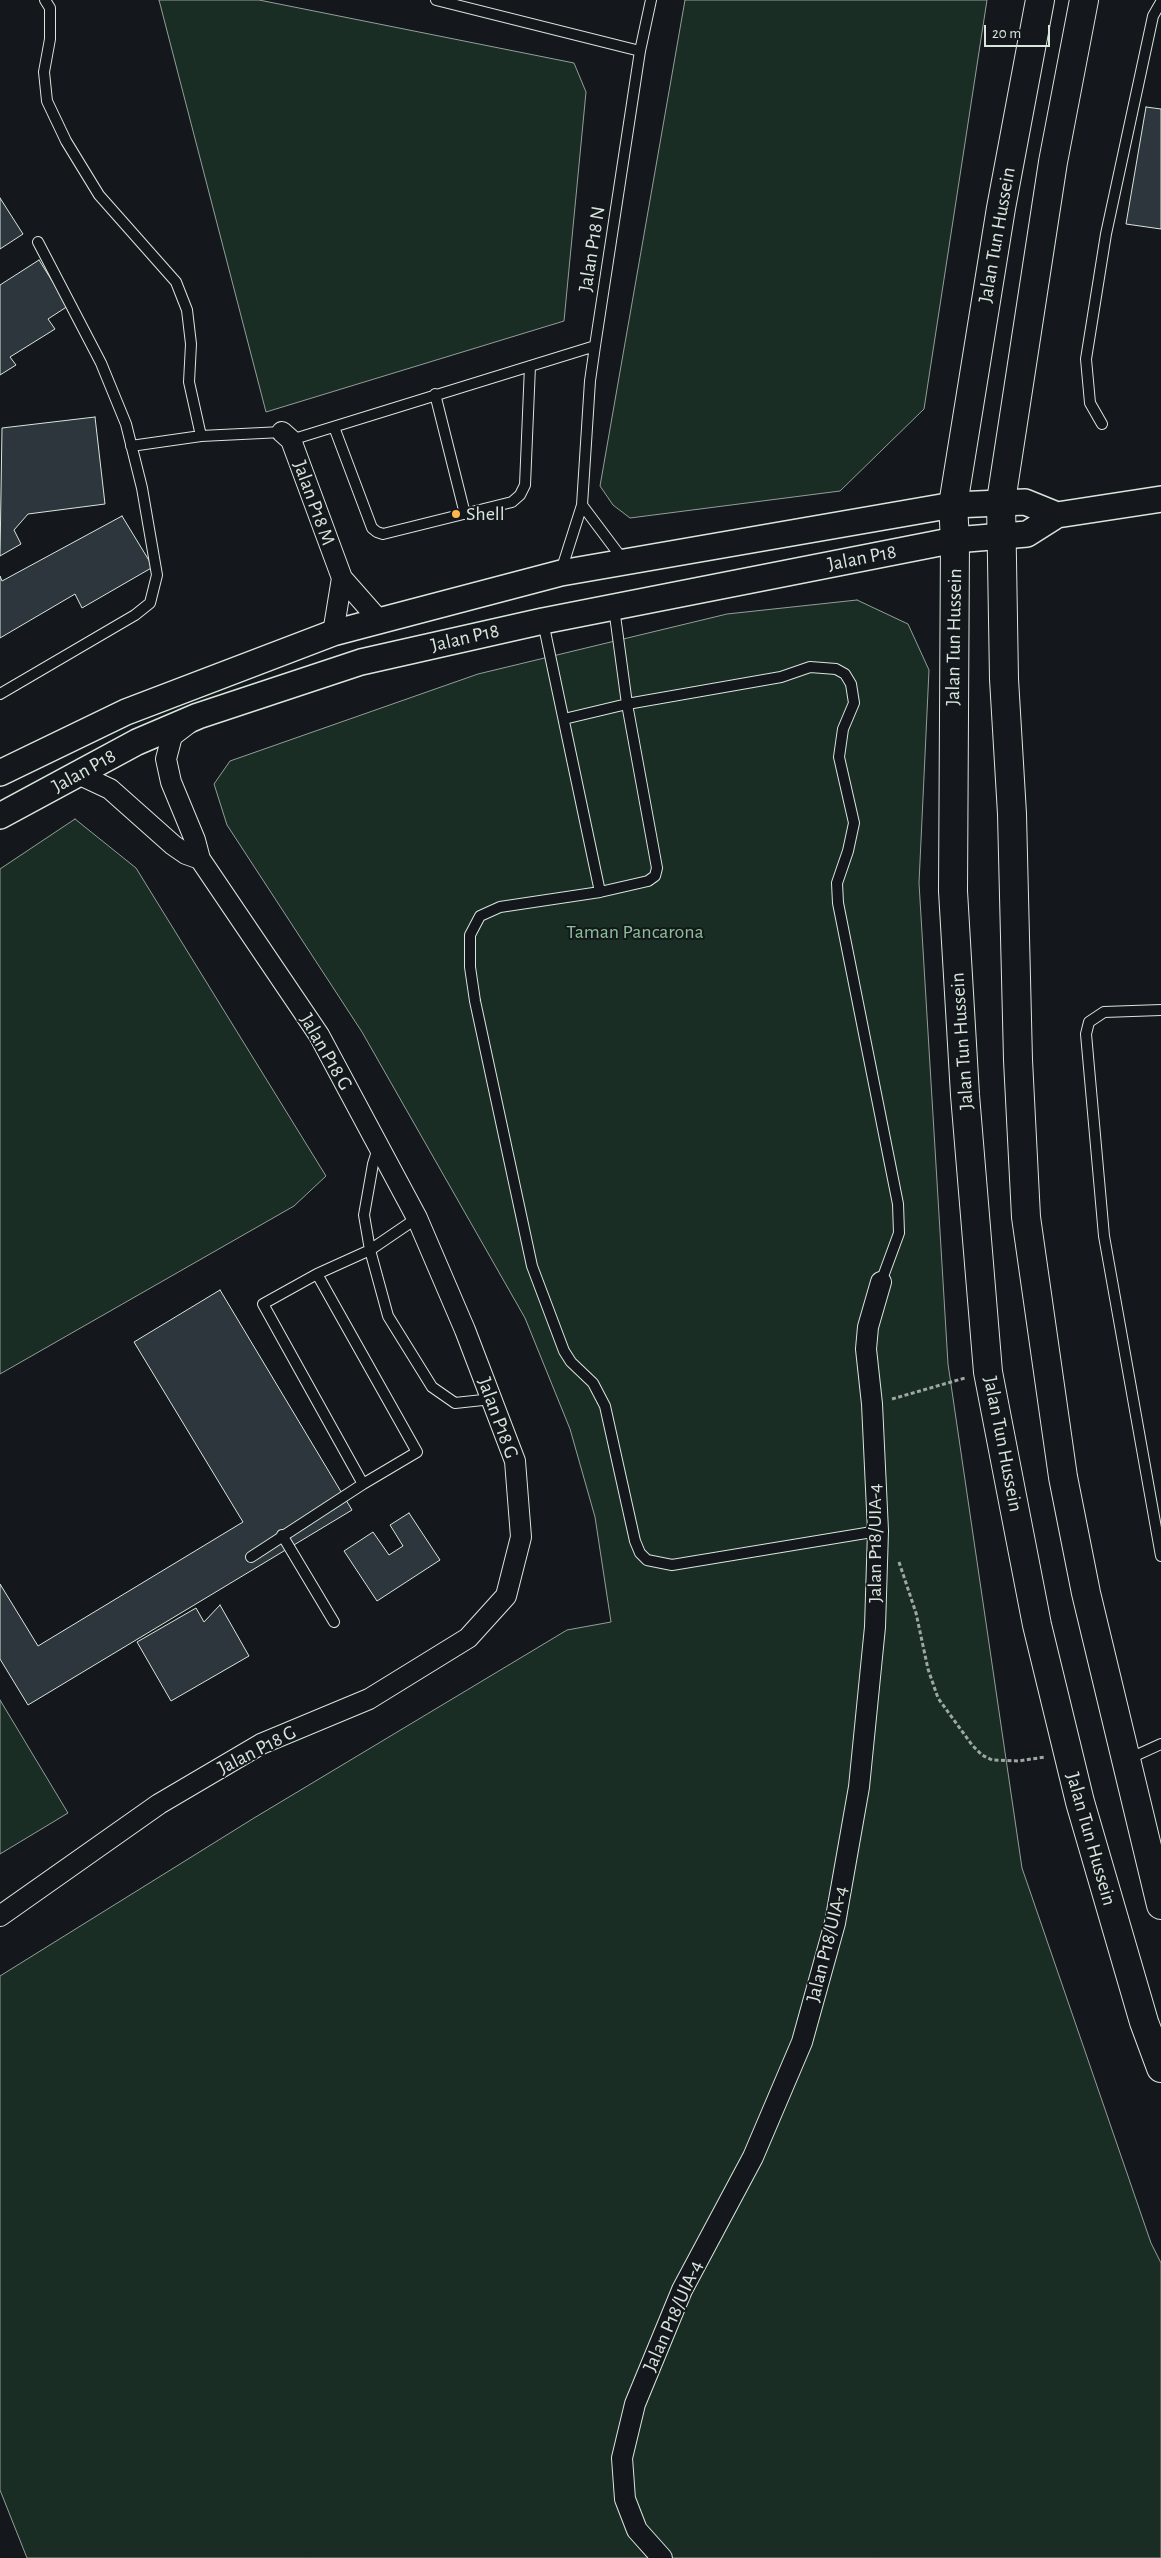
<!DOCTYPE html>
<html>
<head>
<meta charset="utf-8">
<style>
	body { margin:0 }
	#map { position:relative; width:1161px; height:2558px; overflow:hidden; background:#14181c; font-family:"Alegreya Sans",sans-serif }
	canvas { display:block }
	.scale { position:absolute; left:984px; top:25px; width:66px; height:22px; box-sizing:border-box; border:2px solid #d8e6dc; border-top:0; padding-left:6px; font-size:15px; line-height:18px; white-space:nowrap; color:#d8e6dc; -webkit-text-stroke:4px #14181c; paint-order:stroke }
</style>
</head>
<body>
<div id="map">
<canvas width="1161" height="2558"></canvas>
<div class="scale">20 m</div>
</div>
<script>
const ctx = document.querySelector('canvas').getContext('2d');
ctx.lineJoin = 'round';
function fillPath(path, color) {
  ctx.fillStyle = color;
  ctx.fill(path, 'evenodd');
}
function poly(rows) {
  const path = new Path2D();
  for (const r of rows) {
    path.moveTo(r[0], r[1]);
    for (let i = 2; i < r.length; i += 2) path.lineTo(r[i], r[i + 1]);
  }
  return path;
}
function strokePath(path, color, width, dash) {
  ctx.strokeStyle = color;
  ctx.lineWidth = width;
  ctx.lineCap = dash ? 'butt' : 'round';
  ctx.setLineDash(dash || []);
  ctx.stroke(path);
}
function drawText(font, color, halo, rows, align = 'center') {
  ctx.font = font + ' "Alegreya Sans",sans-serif';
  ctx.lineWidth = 4;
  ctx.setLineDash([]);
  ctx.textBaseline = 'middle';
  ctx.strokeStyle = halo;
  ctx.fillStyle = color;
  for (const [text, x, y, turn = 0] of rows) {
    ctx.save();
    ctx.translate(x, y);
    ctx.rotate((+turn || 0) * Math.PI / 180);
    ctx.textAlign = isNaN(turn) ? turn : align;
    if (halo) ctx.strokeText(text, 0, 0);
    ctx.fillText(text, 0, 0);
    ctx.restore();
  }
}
const green = poly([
	[159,0,259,0,574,63,586,92,564,321,266,412,159,0],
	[685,0,987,0,924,409,840,491,630,518,613,505,600,486,685,0],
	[857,600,908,624,929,670,919,883,948,1364,1022,1868,1151,2243,1161,2263,1161,2558,27,2558,0,2490,0,1976,254,1818,567,1630,611,1622,595,1517,570,1429,525,1318,362,1032,227,825,214,784,230,761,478,674,727,614,857,600],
	[75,819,136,868,326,1176,294,1206,0,1374,0,869,75,819],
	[0,1700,68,1813,0,1854,0,1700]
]);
fillPath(green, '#1a2d24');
strokePath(green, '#939e99', 1);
const building = poly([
	[1146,107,1161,109,1161,229,1126,224,1146,107],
	[0,198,23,234,0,249,0,198],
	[39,260,68,306,48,319,55,329,10,357,16,365,0,375,0,285,39,260],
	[95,417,105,504,28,514,14,530,21,544,0,556,2,428,95,417],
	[122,516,153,567,82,608,75,594,0,638,0,576,2,581,122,516],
	[220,1290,352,1510,28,1705,0,1659,0,1584,38,1646,243,1522,134,1342,220,1290],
	[409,1513,440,1560,377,1601,344,1551,373,1532,389,1555,403,1546,390,1525,409,1513],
	[220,1605,249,1656,171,1701,137,1642,196,1608,204,1622,220,1605]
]);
fillPath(building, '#2c363c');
strokePath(building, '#d8e6dc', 1);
const service = poly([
	[45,0,50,8,50,39,44,72,47,101,66,141,99,195,176,282,187,310,191,344,189,382,201,436],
	[436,0,640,51],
	[435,394,465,514],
	[1102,424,1090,403,1086,359,1106,234,1153,16,1161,2],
	[334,427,372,528,377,532,383,534,512,502,520,495,525,485,530,366],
	[291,440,595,346],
	[131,446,201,436,282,432],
	[582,505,624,561],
	[561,571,582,505,590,381,595,346,640,51,651,0],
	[614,608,627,704,657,868,655,876,648,881,600,892,500,907,480,916,470,935,470,967,475,1001,532,1266,564,1351,571,1362,593,1383,605,1406,635,1541,640,1553,647,1560,672,1565,878,1531],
	[543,622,600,892],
	[0,694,135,615,150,603,157,575,142,488,126,424,101,363,38,242],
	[564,719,627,704,781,677,810,667,836,669,845,674,851,684,854,703,843,729,839,757,854,823,848,851,837,883,838,903,898,1204,899,1233,881,1282],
	[1161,1010,1104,1012,1089,1022,1086,1034,1104,1236,1161,1556],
	[378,1148,373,1164,364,1215,370,1250,388,1316,432,1387,455,1403,492,1399],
	[317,1274,417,1452,363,1484,263,1304,317,1274,370,1250,417,1218],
	[282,1535,334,1622],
	[251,1557,363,1484],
	[1128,1759,1161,1744]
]);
const minor = poly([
	[282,432,291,440,342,578,379,620],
	[333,633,342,578],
	[78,774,110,789,173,845,186,854,200,859],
	[0,1916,159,1804,261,1744,369,1699,468,1638,506,1596,521,1537,515,1461,465,1330,417,1218,319,1035,200,859,195,840,171,782,166,759,172,736,189,723],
	[662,2558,637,2530,625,2499,622,2458,635,2404,682,2290,753,2157,802,2042,835,1923,859,1787,875,1627,878,1531,872,1404,866,1349,868,1327,881,1282]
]);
const tertiary = poly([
	[0,773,126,712,333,633,561,573,953,505,1025,502,1057,515],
	[0,816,137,742,198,716,361,662,543,621,955,540,1027,534,1057,515,1161,499]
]);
const secondary = poly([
	[1040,0,1001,208,953,505,955,540,953,891,965,1095,988,1372,1037,1625,1080,1802,1144,2022,1161,2068],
	[1084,0,1053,162,1001,501,1004,679,1012,814,1018,1060,1026,1217,1063,1477,1086,1593,1161,1905]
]);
strokePath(service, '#d8e6dc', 12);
strokePath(minor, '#d8e6dc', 22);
strokePath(tertiary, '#d8e6dc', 28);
strokePath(secondary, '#d8e6dc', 30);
strokePath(poly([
	[892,1399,965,1378],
	[899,1562,916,1613,928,1669,938,1698,972,1745,982,1755,992,1760,1018,1761,1045,1757]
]), '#9da8a2', 3, [4, 2.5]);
strokePath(service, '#14181c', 10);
strokePath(minor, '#14181c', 20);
strokePath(tertiary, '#14181c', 25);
strokePath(secondary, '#14181c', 28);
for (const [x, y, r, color] of [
	[456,514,5,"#ffb74d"]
]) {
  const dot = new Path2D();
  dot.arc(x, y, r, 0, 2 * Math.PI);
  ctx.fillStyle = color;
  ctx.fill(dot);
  strokePath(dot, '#14181c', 2);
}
drawText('20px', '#d8e6dc', '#14181c', [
	["Jalan Tun Hussein",997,235,-80],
	["Jalan P18 N",592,249,-81],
	["Jalan P18 M",314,503,70],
	["Jalan P18",862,558,-11],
	["Jalan Tun Hussein",954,637,-89],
	["Jalan P18",465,638,-13],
	["Jalan P18",84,771,-29],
	["Jalan Tun Hussein",962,1041,-94],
	["Jalan P18 G",326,1052,60],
	["Jalan P18 G",498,1418,70],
	["Jalan Tun Hussein",1003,1444,79],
	["Jalan P18/UIA-4",875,1543,-90],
	["Jalan P18 G",257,1750,-27],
	["Jalan Tun Hussein",1091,1839,74],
	["Jalan P18/UIA-4",827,1944,-76],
	["Jalan P18/UIA-4",673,2316,-66]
]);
drawText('20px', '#d8e6dc', '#14181c', [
	["Shell",466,514]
], 'left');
drawText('20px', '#8ac095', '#14181c', [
	["Taman Pancarona",635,932]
]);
</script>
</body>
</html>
